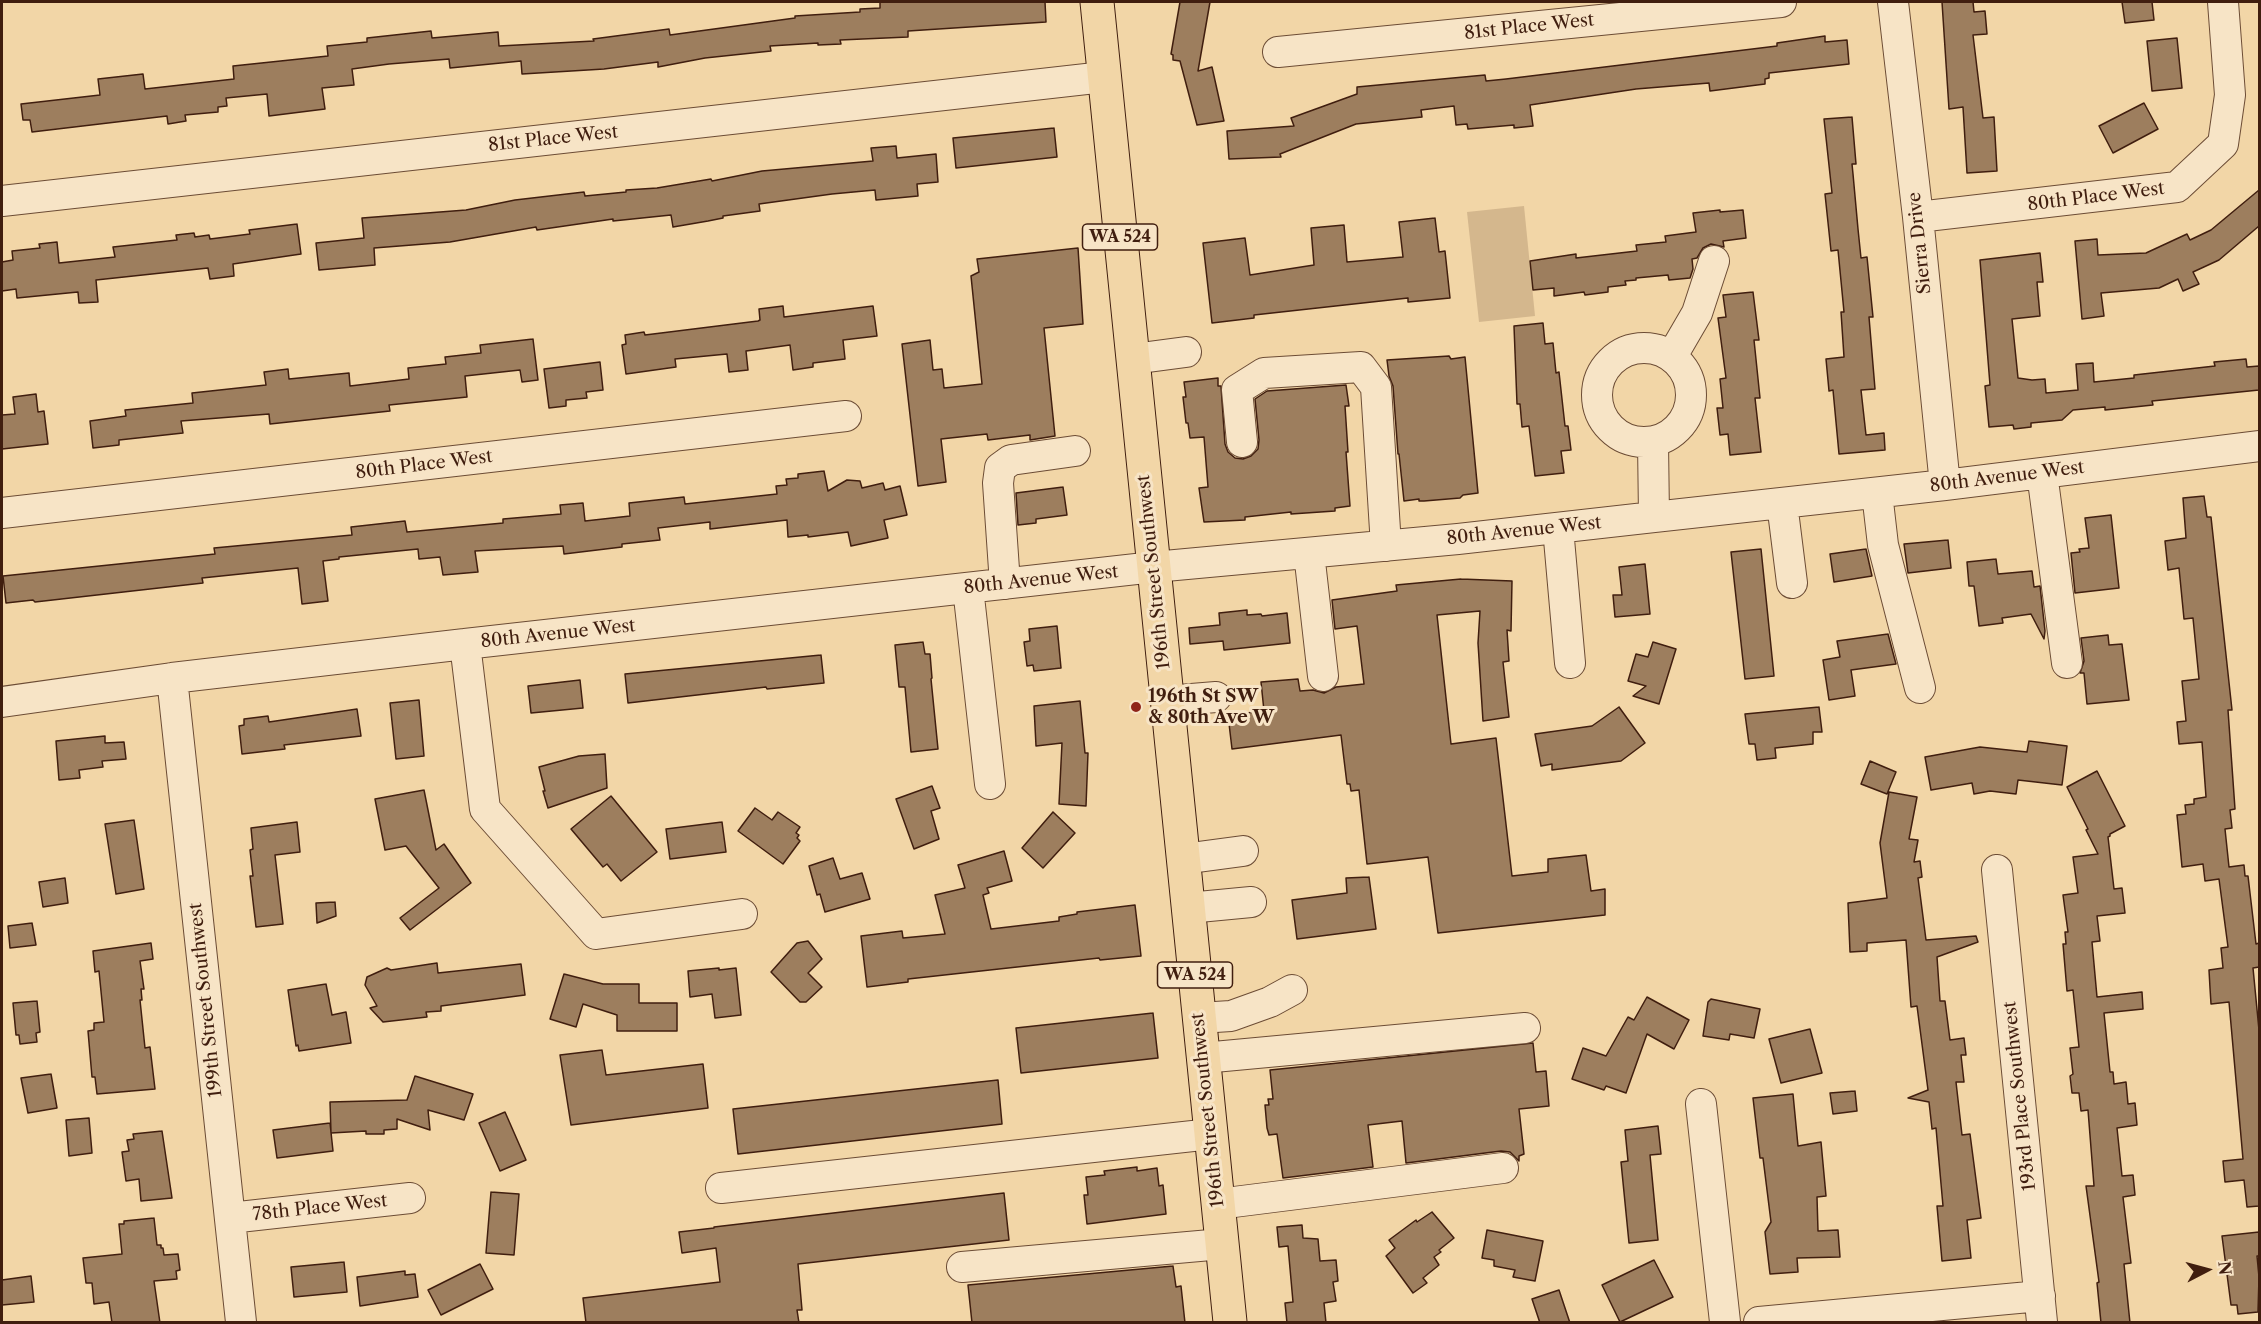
<!DOCTYPE html>
<html>
<head>
<meta charset="utf-8">
<style>
	body { margin:0 }
	#map { position:relative; width:2261px; height:1324px; overflow:hidden; background:#f2d6a7; font-family:"Libre Caslon Text",serif }
	canvas { display:block }
	.frame { position:absolute; inset:0; border:3px solid #401e0f; pointer-events:none }
	.north { position:absolute; left:2177px; top:1240px; width:60px; height:60px; -webkit-text-stroke:4px #f7e4c6; paint-order:stroke; rotate:84deg; font-size:16px; font-weight:700; line-height:24px; text-align:center; color:#401e0f }
	.north::after { content:''; display:block; margin:auto; width:21px; height:27px; background:#401e0f; clip-path:polygon(50% 0,100% 100%,50% 72%,0 100%) }
</style>
</head>
<body>
<div id="map">
<canvas width="2261" height="1324"></canvas>
<div class="frame"></div>
<div class="north">N</div>
</div>
<script>
const ctx = document.querySelector('canvas').getContext('2d');
ctx.lineJoin = 'round';
function fillPath(path, color) {
  ctx.fillStyle = color;
  ctx.fill(path, 'evenodd');
}
function poly(rows) {
  const path = new Path2D();
  for (const r of rows) {
    if (r.length === 3) {
      path.moveTo(r[0] + r[2], r[1]);
      path.arc(r[0], r[1], r[2], 0, 2 * Math.PI);
      continue;
    }
    path.moveTo(r[0], r[1]);
    for (let i = 2; i < r.length; i += 2) path.lineTo(r[i], r[i + 1]);
  }
  return path;
}
function strokePath(path, color, width, dash) {
  ctx.strokeStyle = color;
  ctx.lineWidth = width;
  ctx.lineCap = dash ? 'butt' : 'round';
  ctx.setLineDash(dash || []);
  ctx.stroke(path);
}
function drawText(font, color, halo, rows, align = 'center') {
  ctx.font = font + ' "Libre Caslon Text",serif';
  ctx.lineWidth = 6;
  ctx.setLineDash([]);
  ctx.textBaseline = 'middle';
  ctx.strokeStyle = halo;
  ctx.fillStyle = color;
  for (const [text, x, y, turn = 0] of rows) {
    ctx.save();
    ctx.translate(x, y);
    ctx.rotate((+turn || 0) * Math.PI / 180);
    ctx.textAlign = isNaN(turn) ? turn : align;
    if (halo) ctx.strokeText(text, 0, 0);
    ctx.fillText(text, 0, 0);
    ctx.restore();
  }
}
fillPath(poly([
	[1524,206,1535,316,1479,322,1467,212]
]), '#d4b78d');
const building = poly([
	[880,2,1045,2,1046,22,908,31,908,37,840,40,841,44,818,45,818,43,770,46,771,51,705,58,658,67,658,62,604,69,522,74,521,61,450,68,449,59,389,64,352,69,354,85,322,88,325,109,269,116,267,94,226,98,227,106,218,107,218,112,185,115,186,121,168,124,167,116,32,132,30,120,23,120,21,104,100,95,98,79,143,74,145,89,234,79,233,66,328,56,327,46,367,42,367,38,431,31,432,38,498,32,499,46,594,41,593,39,669,29,670,35,795,18,795,16,860,12,860,9,880,8,880,2],
	[1180,2,1210,2,1198,71,1212,67,1224,121,1197,125,1180,61,1173,60,1173,55,1171,54,1180,2],
	[1942,2,1973,2,1974,12,1985,11,1987,34,1973,35,1983,118,1994,117,1997,171,1967,173,1963,107,1949,109,1942,2],
	[2122,2,2152,2,2154,20,2125,23,2122,2],
	[1825,36,1825,42,1847,40,1849,64,1769,73,1769,78,1765,79,1765,84,1710,91,1709,83,1636,89,1530,105,1533,126,1514,128,1514,125,1468,129,1467,124,1456,125,1454,106,1421,110,1422,117,1356,124,1280,154,1281,157,1229,159,1227,131,1294,126,1291,118,1357,94,1357,87,1485,75,1486,81,1506,79,1777,46,1777,43,1825,36],
	[2177,38,2182,88,2152,91,2147,41,2177,38],
	[2144,103,2158,129,2113,153,2099,126,2144,103],
	[1852,117,1856,164,1852,164,1853,174,1858,229,1861,258,1867,257,1873,317,1869,317,1875,389,1861,390,1866,435,1884,433,1885,450,1839,454,1833,390,1829,391,1826,359,1844,357,1841,312,1844,312,1838,250,1831,251,1825,194,1832,193,1824,119,1852,117],
	[1054,128,1057,157,956,168,953,138,1054,128],
	[896,146,897,158,936,154,938,182,917,184,918,196,876,200,875,190,832,194,759,204,760,211,723,216,723,218,708,221,673,227,671,215,613,221,613,219,537,230,536,227,450,242,374,248,375,265,319,270,316,243,364,238,362,218,466,210,515,200,584,192,585,196,626,192,626,190,657,188,711,179,712,181,762,171,873,161,871,148,896,146],
	[2259,190,2259,226,2219,260,2193,272,2199,284,2183,291,2178,279,2159,288,2101,293,2104,316,2082,319,2075,241,2097,239,2098,255,2146,253,2187,234,2190,240,2211,230,2259,190],
	[1720,210,1720,212,1743,210,1746,238,1723,241,1724,247,1711,244,1703,248,1697,258,1692,259,1693,269,1690,278,1669,280,1668,275,1636,278,1636,280,1625,281,1626,285,1608,287,1608,292,1585,295,1584,292,1554,296,1554,288,1533,290,1530,261,1576,254,1576,258,1637,251,1636,245,1666,242,1665,236,1696,232,1693,213,1720,210],
	[1435,218,1439,252,1445,251,1450,298,1408,302,1408,298,1254,315,1254,318,1212,323,1203,243,1245,238,1250,275,1314,265,1311,228,1344,225,1347,262,1403,257,1399,222,1435,218],
	[297,224,301,254,233,264,234,276,210,279,208,268,96,280,98,302,79,303,78,292,17,298,16,289,2,291,2,262,13,260,12,251,40,248,39,244,57,242,59,263,115,257,113,247,177,240,176,235,194,233,195,237,209,235,210,239,250,234,249,230,297,224],
	[1078,248,1083,324,1044,328,1055,436,1030,440,1030,435,988,440,987,434,941,439,946,482,918,486,902,344,930,340,933,370,942,369,944,388,982,384,971,276,979,272,977,259,1078,248],
	[2040,253,2043,282,2037,282,2040,316,2012,319,2018,378,2032,380,2045,379,2046,393,2078,390,2076,364,2093,363,2094,382,2134,378,2134,375,2215,366,2214,362,2246,359,2247,367,2259,366,2259,390,2152,401,2153,405,2105,410,2105,407,2073,410,2062,420,2031,423,2031,427,2014,429,2013,425,1989,427,1985,386,1990,385,1980,260,2040,253],
	[1753,292,1759,340,1754,340,1760,398,1755,398,1761,452,1730,455,1728,434,1720,435,1717,408,1723,408,1720,379,1726,378,1718,318,1726,317,1723,295,1753,292],
	[783,306,784,317,873,306,877,336,843,340,845,359,813,363,813,367,793,370,790,345,746,351,748,370,729,372,727,354,675,359,676,367,626,374,622,345,626,344,625,335,644,332,645,335,758,321,760,320,759,309,783,306],
	[1543,323,1545,344,1553,343,1556,373,1559,372,1565,426,1568,426,1571,450,1561,451,1564,473,1535,476,1529,426,1522,427,1520,404,1517,404,1514,326,1543,323],
	[533,339,538,380,522,382,520,370,465,376,467,397,389,405,390,411,270,424,269,414,181,421,183,433,119,440,119,445,93,448,90,421,126,416,125,410,193,403,192,393,266,385,264,372,288,369,289,379,349,373,350,386,409,379,408,368,446,364,445,357,481,353,480,345,533,339],
	[1449,356,1451,359,1465,357,1478,493,1463,495,1460,498,1424,501,1419,501,1419,499,1404,501,1399,454,1398,454,1393,386,1389,376,1387,360,1449,356],
	[600,362,603,390,586,392,587,398,566,400,566,406,549,408,544,369,600,362],
	[1218,378,1218,386,1221,386,1225,444,1228,452,1235,458,1243,459,1251,456,1258,449,1259,440,1255,399,1267,391,1346,385,1349,406,1345,406,1348,452,1346,452,1350,506,1335,508,1335,511,1291,514,1291,512,1245,517,1245,520,1204,522,1199,488,1208,487,1204,437,1190,438,1188,423,1186,423,1183,397,1186,397,1184,382,1218,378],
	[36,394,38,412,44,411,48,444,2,449,2,415,15,414,13,397,36,394],
	[824,471,828,491,847,480,860,481,862,488,883,483,885,490,900,486,907,515,884,520,888,538,851,546,848,532,808,537,808,535,788,537,787,520,710,529,710,522,658,528,660,540,622,544,622,547,564,554,563,546,475,551,478,572,443,575,440,557,419,559,418,549,339,557,339,559,323,561,328,601,302,604,298,568,202,578,203,583,35,602,33,600,6,603,3,576,215,554,214,548,352,535,351,527,405,521,407,532,503,523,503,519,561,514,560,505,583,503,585,521,630,516,629,503,684,497,685,504,777,494,776,486,787,485,786,479,798,478,798,474,824,471],
	[1063,487,1067,515,1036,519,1036,523,1018,525,1016,493,1063,487],
	[2204,496,2207,517,2211,517,2232,710,2228,710,2235,809,2230,810,2232,828,2225,829,2229,867,2244,865,2245,876,2248,876,2256,944,2259,943,2259,967,2253,968,2259,1030,2259,1206,2247,1207,2244,1180,2225,1182,2223,1161,2243,1159,2229,1002,2211,1004,2210,988,2209,970,2223,968,2221,948,2228,947,2219,879,2205,881,2203,864,2182,867,2177,815,2186,814,2185,805,2194,804,2194,799,2206,797,2202,742,2179,744,2177,722,2186,721,2182,681,2199,679,2193,618,2184,619,2179,568,2168,570,2165,541,2186,538,2183,498,2204,496],
	[2111,515,2119,588,2075,593,2071,553,2080,552,2079,549,2089,548,2085,518,2111,515],
	[1948,540,1951,568,1908,573,1904,544,1948,540],
	[1761,549,1774,676,1745,679,1731,552,1761,549],
	[1866,549,1872,576,1834,582,1830,554,1866,549],
	[1996,559,1998,574,2032,571,2034,587,2040,586,2045,631,2044,639,2031,614,2002,618,2003,623,1979,626,1974,586,1969,586,1967,562,1996,559],
	[1645,564,1650,614,1615,617,1613,595,1622,595,1619,567,1645,564],
	[1461,579,1512,581,1511,631,1507,630,1509,661,1503,662,1509,717,1483,721,1478,643,1480,611,1437,615,1451,744,1496,738,1512,876,1548,872,1548,859,1586,855,1591,891,1605,889,1605,915,1438,933,1428,857,1367,864,1359,790,1351,791,1350,784,1347,784,1341,735,1232,749,1228,715,1264,711,1261,682,1298,679,1300,691,1313,690,1324,693,1336,687,1364,684,1357,626,1335,629,1332,600,1397,591,1396,585,1461,579],
	[1247,610,1247,615,1261,614,1262,616,1287,613,1290,643,1224,650,1223,641,1190,644,1189,628,1220,625,1219,613,1247,610],
	[1057,626,1061,668,1034,671,1033,665,1027,666,1024,642,1030,641,1029,629,1057,626],
	[1888,634,1896,664,1851,670,1855,696,1829,700,1823,660,1840,657,1837,641,1888,634],
	[2108,635,2109,645,2122,644,2129,700,2087,704,2084,673,2080,673,2084,661,2081,638,2108,635],
	[923,642,925,654,930,654,932,678,931,679,938,749,911,752,905,687,899,687,895,645,923,642],
	[1653,642,1676,649,1659,704,1633,696,1646,686,1628,681,1636,654,1648,657,1653,642],
	[821,655,824,683,767,689,766,687,628,703,625,674,821,655],
	[580,680,583,708,531,713,528,686,580,680],
	[419,700,424,756,396,759,390,703,419,700],
	[1080,701,1085,753,1088,753,1086,806,1059,804,1062,743,1036,746,1034,706,1080,701],
	[1619,707,1645,743,1621,761,1552,770,1552,764,1541,766,1535,734,1592,726,1619,707],
	[1819,707,1822,732,1813,732,1813,744,1775,748,1776,758,1757,760,1755,744,1749,744,1745,714,1819,707],
	[357,709,361,736,284,745,285,749,242,754,239,726,244,725,244,719,268,716,269,722,357,709],
	[105,736,105,743,124,742,126,759,102,761,103,767,79,770,80,778,59,780,56,741,105,736],
	[2029,741,2067,746,2062,785,2018,780,2016,794,1990,791,1974,794,1972,783,1931,790,1925,757,1980,747,2027,752,2029,741],
	[605,754,607,788,548,808,543,791,545,791,539,767,579,756,605,754],
	[1870,761,1896,772,1887,794,1861,784,1870,761],
	[2097,771,2125,826,2110,834,2110,836,2108,837,2114,889,2122,888,2125,913,2097,916,2100,941,2092,942,2097,997,2142,992,2143,1009,2104,1013,2110,1072,2113,1072,2114,1084,2126,1082,2128,1104,2135,1103,2137,1125,2117,1128,2122,1176,2133,1175,2135,1195,2123,1197,2131,1263,2124,1264,2130,1323,2101,1323,2097,1283,2099,1282,2086,1186,2094,1186,2088,1110,2081,1111,2079,1093,2072,1093,2070,1076,2073,1074,2070,1048,2079,1047,2073,990,2067,991,2063,944,2066,944,2065,932,2068,932,2063,895,2078,893,2073,857,2098,854,2086,830,2088,829,2067,787,2097,771],
	[932,786,940,808,931,811,939,839,914,849,896,799,932,786],
	[424,790,436,850,444,844,471,883,410,930,400,918,439,888,406,846,385,850,375,799,424,790],
	[1889,792,1917,797,1909,839,1918,840,1914,862,1920,861,1922,877,1918,878,1926,940,1976,936,1978,942,1937,957,1940,1001,1945,1001,1950,1040,1964,1038,1966,1055,1961,1055,1964,1082,1956,1082,1962,1135,1970,1134,1981,1218,1967,1220,1971,1258,1942,1261,1937,1206,1943,1206,1936,1128,1932,1129,1929,1102,1908,1098,1928,1090,1917,1006,1911,1007,1906,940,1867,943,1867,951,1850,952,1848,903,1887,898,1880,843,1889,792],
	[611,796,657,852,621,881,607,864,603,867,571,829,611,796],
	[755,808,772,820,778,812,800,827,796,833,799,835,797,838,800,841,783,864,738,831,755,808],
	[1053,812,1075,833,1043,868,1022,848,1053,812],
	[134,820,144,889,116,894,105,824,134,820],
	[297,822,300,852,275,855,283,924,256,927,250,876,253,876,250,850,253,849,251,828,297,822],
	[722,822,726,852,670,859,666,829,722,822],
	[1004,851,1012,881,987,888,989,893,983,895,991,929,1059,921,1059,917,1077,914,1077,912,1135,905,1141,956,1100,960,1099,958,908,979,908,982,867,987,861,936,902,931,903,938,945,934,935,895,965,888,958,865,1004,851],
	[833,858,840,879,862,873,870,899,825,912,820,894,817,895,809,866,833,858],
	[1369,877,1376,929,1297,939,1292,900,1347,893,1346,878,1369,877],
	[65,878,68,903,43,907,39,882,65,878],
	[335,902,336,916,317,923,316,903,335,902],
	[32,923,36,945,10,948,8,926,32,923],
	[808,941,822,959,808,973,822,987,806,1002,800,1002,771,972,797,943,808,941],
	[151,943,153,959,140,961,144,989,141,989,142,1000,140,1000,145,1048,150,1047,155,1089,97,1094,95,1077,92,1077,88,1031,94,1030,94,1023,104,1022,99,971,95,972,93,951,151,943],
	[437,963,438,973,521,964,525,995,441,1006,441,1011,426,1012,427,1017,383,1022,370,1008,377,1006,365,985,367,977,387,968,391,970,437,963],
	[719,968,719,970,736,968,741,1015,715,1018,712,994,690,997,688,971,719,968],
	[564,974,603,984,639,984,639,1003,677,1003,677,1031,617,1031,617,1015,583,1004,576,1027,550,1019,564,974],
	[326,984,332,1015,346,1012,351,1043,299,1051,298,1045,296,1046,288,990,326,984],
	[1647,997,1689,1020,1674,1049,1647,1034,1626,1093,1606,1086,1604,1090,1572,1079,1583,1048,1606,1056,1628,1017,1634,1020,1647,997],
	[1711,999,1760,1009,1754,1038,1730,1034,1729,1040,1703,1036,1708,1002,1711,999],
	[37,1001,40,1032,36,1033,37,1042,20,1044,19,1035,16,1035,13,1003,37,1001],
	[1153,1013,1158,1058,1021,1073,1016,1028,1153,1013],
	[1810,1029,1822,1073,1781,1083,1769,1039,1810,1029],
	[1533,1043,1536,1072,1546,1071,1549,1106,1519,1109,1524,1154,1519,1156,1519,1161,1510,1152,1501,1151,1406,1163,1402,1121,1368,1125,1373,1167,1283,1178,1277,1134,1269,1135,1267,1128,1265,1105,1269,1105,1268,1099,1273,1099,1270,1070,1533,1043],
	[602,1050,606,1075,703,1064,708,1108,571,1125,560,1055,602,1050],
	[51,1074,57,1108,28,1113,21,1078,51,1074],
	[415,1076,473,1094,464,1120,428,1110,430,1130,397,1119,397,1129,384,1130,384,1134,366,1134,366,1131,331,1133,330,1102,407,1100,415,1076],
	[998,1080,1002,1124,738,1154,733,1109,998,1080],
	[1855,1091,1857,1111,1833,1114,1830,1093,1855,1091],
	[1793,1094,1798,1146,1821,1142,1826,1196,1817,1197,1818,1231,1838,1230,1840,1257,1797,1258,1798,1272,1770,1274,1765,1232,1771,1222,1763,1158,1760,1158,1753,1098,1793,1094],
	[505,1112,526,1160,500,1171,479,1123,505,1112],
	[89,1118,92,1153,69,1156,66,1120,89,1118],
	[330,1123,333,1151,277,1158,273,1130,330,1123],
	[1658,1126,1661,1154,1650,1155,1658,1240,1629,1243,1621,1162,1628,1161,1625,1130,1658,1126],
	[162,1131,172,1198,141,1201,139,1179,126,1181,122,1152,129,1151,127,1140,134,1139,133,1134,162,1131],
	[1137,1167,1137,1171,1157,1168,1159,1186,1163,1185,1166,1214,1087,1224,1084,1195,1088,1195,1086,1177,1105,1175,1104,1171,1137,1167],
	[491,1192,519,1194,514,1255,486,1253,491,1192],
	[1004,1193,1009,1240,798,1264,802,1310,797,1310,799,1323,586,1323,583,1298,720,1282,716,1248,682,1253,679,1232,714,1228,714,1227,1004,1193],
	[1432,1212,1454,1238,1439,1250,1441,1252,1434,1257,1439,1265,1423,1278,1427,1283,1413,1293,1386,1256,1395,1248,1389,1240,1416,1220,1417,1222,1432,1212],
	[154,1218,157,1245,161,1245,161,1248,163,1248,164,1255,178,1254,180,1270,176,1271,177,1279,154,1281,160,1323,112,1323,109,1302,94,1304,92,1283,86,1283,83,1258,122,1254,119,1224,124,1224,124,1221,154,1218],
	[1302,1225,1303,1238,1318,1239,1320,1261,1336,1260,1338,1281,1333,1282,1336,1301,1324,1303,1326,1323,1287,1323,1285,1303,1293,1302,1288,1246,1279,1247,1277,1227,1302,1225],
	[1487,1230,1543,1241,1535,1281,1513,1277,1515,1270,1494,1266,1494,1260,1482,1258,1487,1230],
	[2259,1232,2259,1256,2257,1256,2259,1277,2258,1312,2238,1314,2237,1305,2231,1305,2222,1236,2259,1232],
	[1654,1260,1673,1297,1620,1322,1602,1285,1654,1260],
	[344,1262,347,1292,294,1297,291,1267,344,1262],
	[480,1264,493,1289,441,1315,428,1290,480,1264],
	[1173,1266,1176,1287,1181,1286,1185,1323,972,1323,968,1285,1173,1266],
	[405,1271,405,1275,415,1274,418,1297,360,1306,357,1277,405,1271],
	[31,1276,34,1302,2,1305,2,1280,31,1276],
	[1559,1290,1570,1323,1540,1323,1532,1299,1559,1290]
]);
fillPath(building, '#9d7e5e');
strokePath(building, '#401e0f', 1.5);
const minor = poly([
	[1893,2,1918,217,1945,485],
	[1278,52,1781,2],
	[2,201,1104,77],
	[1918,217,2177,187,2223,144,2230,95,2223,2],
	[1644,395,47],
	[1672,356,1697,313,1714,261],
	[1133,359,1186,352],
	[1242,442,1237,390,1264,373,1361,367,1376,387,1386,546],
	[1653,442,1654,517],
	[2042,473,2067,663],
	[1877,493,1883,545,1920,688],
	[1782,503,1792,583],
	[2,513,846,416],
	[1558,528,1570,663],
	[1309,553,1323,676],
	[1005,584,998,483,1000,468,1011,460,1075,451],
	[968,588,990,784],
	[465,644,485,809,596,934,742,914],
	[172,678,241,1322],
	[1167,701,1216,697],
	[2,702,172,678,465,644,1154,567,1458,539,1654,517,1945,485,2260,446],
	[1183,859,1243,851],
	[1997,870,2042,1322],
	[1188,908,1251,902],
	[1199,1018,1231,1016,1270,1002,1292,990],
	[1203,1058,1525,1028],
	[1701,1104,1725,1322],
	[721,1188,1211,1134],
	[1218,1204,1503,1168],
	[230,1218,410,1198],
	[962,1267,1222,1244],
	[1759,1322,2040,1296]
]);
const major = poly([
	[1097,2,1230,1322]
]);
strokePath(minor, '#6c4c35', 32);
strokePath(major, '#401e0f', 35);
strokePath(minor, '#f7e4c6', 30);
strokePath(major, '#f2d6a7', 33);
for (const [x, y, r, color] of [
	[1136,707,6,"#8f2418"]
]) {
  const dot = new Path2D();
  dot.arc(x, y, r, 0, 2 * Math.PI);
  ctx.fillStyle = color;
  ctx.fill(dot);
  strokePath(dot, '#f7e4c6', 2);
}
for (const [x, y, w] of [
	[1120,237,75],
	[1195,975,75]
]) {
  const box = new Path2D();
  box.roundRect(x - w / 2, y - 13, w, 26, 4.5);
  ctx.fillStyle = '#f7e4c6';
  ctx.fill(box);
  strokePath(box, '#401e0f', 1.5);
}
drawText('bold 16px', '#401e0f', null, [
	["WA 524",1120,237],
	["WA 524",1195,975]
]);
drawText('18px', '#401e0f', '#f7e4c6', [
	["81st Place West",1529,27,-6],
	["81st Place West",553,139,-6],
	["80th Place West",2096,197,-7],
	["Sierra Drive",1920,243,-96],
	["80th Place West",424,465,-7],
	["80th Avenue West",2007,477,-7],
	["80th Avenue West",1524,531,-6],
	["196th Street Southwest",1154,572,-96],
	["80th Avenue West",1041,580,-6],
	["80th Avenue West",558,634,-6],
	["199th Street Southwest",206,1000,-96],
	["193rd Place Southwest",2020,1096,-96],
	["196th Street Southwest",1208,1110,-96],
	["78th Place West",320,1208,-6]
]);
drawText('bold 18px', '#401e0f', '#f7e4c6', [
	["196th St SW",1148,697],
	["& 80th Ave W",1148,718]
], 'left');
</script>
</body>
</html>
